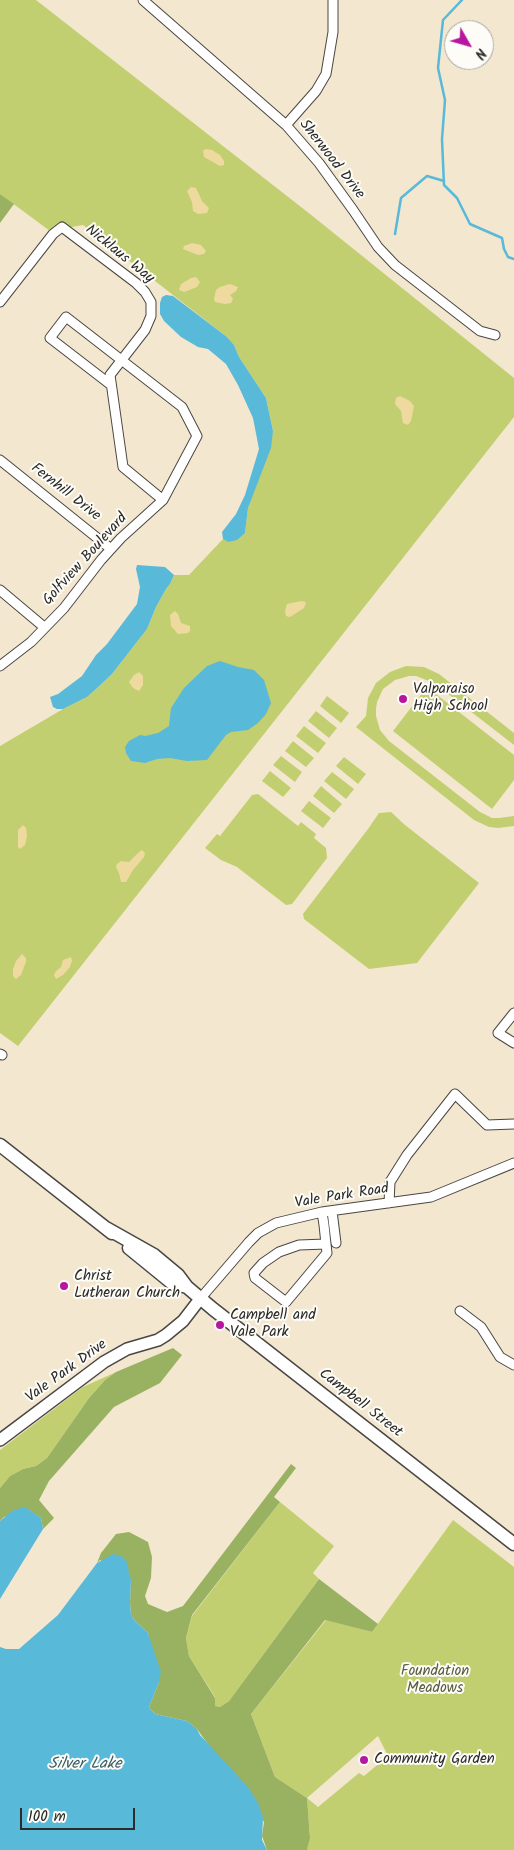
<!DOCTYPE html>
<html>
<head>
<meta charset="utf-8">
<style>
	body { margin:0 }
	#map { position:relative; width:514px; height:1850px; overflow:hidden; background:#f3e7cf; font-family:Kalam,sans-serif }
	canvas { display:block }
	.north { position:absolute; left:444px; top:20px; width:50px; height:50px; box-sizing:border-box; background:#fdfcf7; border:1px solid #a9a8a5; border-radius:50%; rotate:128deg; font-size:14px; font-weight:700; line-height:20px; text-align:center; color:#2b2b2b }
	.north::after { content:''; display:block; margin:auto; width:18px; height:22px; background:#b5179e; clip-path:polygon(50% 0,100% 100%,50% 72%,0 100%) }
	.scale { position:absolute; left:20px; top:1808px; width:115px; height:22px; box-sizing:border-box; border:2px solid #2b2b2b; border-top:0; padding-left:6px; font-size:15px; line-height:18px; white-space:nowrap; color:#2b2b2b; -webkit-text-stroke:4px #fdfcf7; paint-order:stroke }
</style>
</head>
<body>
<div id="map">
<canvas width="514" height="1850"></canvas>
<div class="north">N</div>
<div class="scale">100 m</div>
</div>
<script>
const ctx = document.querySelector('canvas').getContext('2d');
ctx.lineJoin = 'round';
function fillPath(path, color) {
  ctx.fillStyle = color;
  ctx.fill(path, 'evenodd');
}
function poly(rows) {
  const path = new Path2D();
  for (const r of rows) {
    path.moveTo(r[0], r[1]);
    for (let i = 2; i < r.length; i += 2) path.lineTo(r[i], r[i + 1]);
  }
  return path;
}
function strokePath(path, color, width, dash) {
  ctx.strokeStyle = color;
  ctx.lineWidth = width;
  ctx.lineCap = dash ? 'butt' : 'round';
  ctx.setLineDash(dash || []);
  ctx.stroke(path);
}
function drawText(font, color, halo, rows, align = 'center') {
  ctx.font = font + ' Kalam,sans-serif';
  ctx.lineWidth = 4;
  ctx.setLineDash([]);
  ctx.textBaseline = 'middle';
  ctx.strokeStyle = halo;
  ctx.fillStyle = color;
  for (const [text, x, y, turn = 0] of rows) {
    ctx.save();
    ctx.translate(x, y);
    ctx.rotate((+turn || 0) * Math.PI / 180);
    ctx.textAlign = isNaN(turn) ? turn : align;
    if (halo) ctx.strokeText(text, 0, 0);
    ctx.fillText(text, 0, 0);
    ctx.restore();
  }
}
fillPath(poly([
	[0,0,36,0,310,214,514,378,514,417,18,1046,0,1033,0,746,63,709,87,697,95,690,112,674,147,629,156,607,166,589,170,584,174,575,189,575,223,539,228,542,245,533,248,508,273,431,266,398,239,357,234,345,227,337,83,225,50,231,0,194],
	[406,666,424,667,439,674,514,733,514,745,434,683,416,676,409,676,395,680,383,689,377,702,376,709,376,716,380,730,389,741,480,812,492,818,499,818,514,816,514,826,498,828,489,827,474,820,356,727,366,716,368,698,376,683,390,672],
	[427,687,514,755,514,780,492,809,393,731],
	[327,696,349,713,341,723,320,706],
	[316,711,337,728,329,738,308,721],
	[304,726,326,743,318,753,296,736],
	[293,741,314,758,306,767,285,751],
	[281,756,302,772,295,782,273,765],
	[344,757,366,774,358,784,336,766],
	[270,771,291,788,283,797,262,781],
	[332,772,354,789,346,799,324,781],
	[321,786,342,804,334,813,313,796],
	[258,794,298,826,301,822,316,834,314,838,326,848,327,858,292,904,286,905,237,867,221,860,205,848,217,834,220,836,252,795],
	[309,801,331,818,323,828,301,811],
	[391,812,405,825,479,883,417,963,369,969,304,919,303,914,368,829,379,813],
	[116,1372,105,1380,89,1398,47,1458,36,1466,23,1469,10,1476,0,1488,0,1450,83,1387],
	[280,1502,334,1546,313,1573,319,1579,229,1701,220,1707,215,1706,215,1697,189,1656,186,1638,192,1616],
	[453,1520,514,1567,514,1850,307,1850,310,1837,307,1798,275,1777,251,1714,326,1620,372,1632],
	[378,1736,388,1756,364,1776,359,1773,318,1807,307,1798]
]), '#c2cf70');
fillPath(poly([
	[0,194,14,204,0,223],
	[173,1348,182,1355,160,1383,114,1407,49,1481,39,1500,54,1518,43,1529,41,1518,26,1508,4,1517,0,1521,0,1488,10,1476,23,1469,36,1466,47,1458,89,1398,105,1380,116,1372],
	[291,1464,296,1468,274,1497,280,1502,192,1615,186,1638,189,1656,215,1698,215,1706,220,1707,229,1701,319,1579,378,1624,372,1632,325,1620,251,1714,275,1777,307,1798,310,1838,307,1850,267,1850,262,1836,264,1822,197,1729,187,1721,155,1714,150,1709,149,1707,159,1682,148,1633,135,1621,131,1615,130,1603,131,1580,100,1560,97,1563,101,1553,116,1534,129,1532,148,1542,152,1557,151,1578,145,1596,148,1604,167,1612,183,1606]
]), '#99b262');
fillPath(poly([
	[205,149,212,150,220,155,224,161,224,165,220,166,204,157,203,151],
	[191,187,196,188,202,201,209,208,207,213,198,214,193,211,192,202,187,191],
	[192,243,201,245,206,251,204,254,198,255,183,249,184,246],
	[196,277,200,282,197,287,184,292,179,290,181,284,191,278],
	[230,284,238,287,236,291,230,295,233,299,231,303,225,304,215,302,214,299,216,290,220,287],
	[400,396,410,401,414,406,411,421,408,425,403,423,401,411,395,404,396,398],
	[301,601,306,602,304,608,290,617,286,616,285,611,287,604],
	[175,611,178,614,181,623,190,626,190,631,188,633,178,634,171,626,170,615],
	[139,672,143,676,143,685,139,691,133,688,129,682,134,675],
	[23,825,26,828,27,836,25,845,20,849,18,847,18,830],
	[142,850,145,853,144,857,133,870,126,882,121,882,119,873,116,867,117,864,121,861,129,862,138,853],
	[22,954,26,958,26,962,21,975,16,979,13,976,13,969,16,961],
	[71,957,72,961,70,967,63,975,56,979,54,975,56,971,61,967,63,960]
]), '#eeda9e');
fillPath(poly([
	[166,295,173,296,227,337,234,345,239,357,266,398,273,431,271,448,248,508,245,533,237,540,228,542,223,539,222,532,236,514,245,495,259,449,253,418,238,385,226,364,208,349,198,347,181,337,164,321,160,314,160,303,162,297],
	[137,565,165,567,174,575,170,584,166,589,156,607,147,629,112,674,95,690,87,697,63,709,57,709,53,707,50,697,58,694,82,676,96,655,107,644,137,604,140,587,136,569],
	[220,661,238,667,254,670,264,680,271,703,266,714,258,723,248,730,231,732,226,735,207,760,187,761,170,758,157,759,145,763,131,761,126,753,125,747,129,741,140,735,145,736,158,733,169,726,171,708,184,688,207,666],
	[21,1508,27,1508,41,1518,43,1529,0,1599,0,1521,12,1511],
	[113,1554,121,1556,126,1560,131,1580,130,1603,131,1615,135,1621,148,1633,161,1672,159,1682,149,1707,150,1709,155,1714,187,1721,197,1729,200,1735,248,1787,258,1803,263,1817,262,1840,267,1850,0,1850,0,1647,6,1649,19,1649,58,1615,97,1563]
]), '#59b9d8');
strokePath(poly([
	[462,0,443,20,438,68,445,100,442,139,444,185,457,198,470,224,502,238,504,249,508,257,514,259],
	[395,234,401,198,427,176,444,181]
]), '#59b9d8', 2.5);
const minor = poly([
	[143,0,286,125,319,163,353,210,378,247,395,265,480,331,495,335],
	[286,125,316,91,326,74,333,32,333,0],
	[0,302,53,234,62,227,136,283,145,292,151,302,151,316,145,330,110,375,123,467,163,500],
	[0,460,111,549],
	[0,590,44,627],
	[0,666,31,642,64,608,101,560,121,538,163,500,197,436,182,407,66,317,50,338,111,385],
	[514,1013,498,1033,514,1043],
	[0,1054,2,1055],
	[389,1203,390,1182,407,1155,455,1094,487,1125,514,1124],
	[332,1211,336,1243],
	[322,1212,324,1225,326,1244,327,1253,286,1302,255,1278,254,1273,263,1263,279,1252,299,1245,326,1244],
	[200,1299,249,1242,258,1233,276,1223,322,1212,431,1197,514,1163],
	[460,1311,481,1327,500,1357,514,1365]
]);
const tertiary = poly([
	[0,1440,104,1362,127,1349,158,1340,166,1335,183,1321,200,1299]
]);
const secondary = poly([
	[0,1145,112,1233],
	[106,1228,154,1255,178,1275,187,1287,213,1309,514,1544],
	[129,1248,172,1283,187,1287]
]);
strokePath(minor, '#494744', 11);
strokePath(tertiary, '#494744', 14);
strokePath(secondary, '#494744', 15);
strokePath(minor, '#fff', 9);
strokePath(tertiary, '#fff', 11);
strokePath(secondary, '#fff', 12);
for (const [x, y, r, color] of [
	[403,699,5,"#b5179e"],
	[64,1286,5,"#b5179e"],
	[220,1325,5,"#b5179e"],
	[364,1760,5,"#b5179e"]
]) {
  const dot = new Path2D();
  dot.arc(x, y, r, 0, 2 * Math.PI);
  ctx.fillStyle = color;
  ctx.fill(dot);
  strokePath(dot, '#fdfcf7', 2);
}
drawText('15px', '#2b2b2b', '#fdfcf7', [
	["Sherwood Drive",331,160,52],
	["Nicklaus Way",119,255,39],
	["Fernhill Drive",65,493,38],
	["Golfview Boulevard",86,560,-48],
	["Vale Park Road",342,1197,-9],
	["Vale Park Drive",67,1372,-36],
	["Campbell Street",360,1404,38]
]);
drawText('15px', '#2b2b2b', '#fdfcf7', [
	["Valparaiso",413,690],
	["High School",413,707],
	["Christ",74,1277],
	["Lutheran Church",74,1294],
	["Campbell and",230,1316],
	["Vale Park",230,1333],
	["Community Garden",374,1760]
], 'left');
drawText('15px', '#585c40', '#fdfcf7', [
	["Foundation",435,1672],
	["Meadows",435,1689]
]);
drawText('italic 16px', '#3b5d68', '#fdfcf7', [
	["Silver Lake",85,1765]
]);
</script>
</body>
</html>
